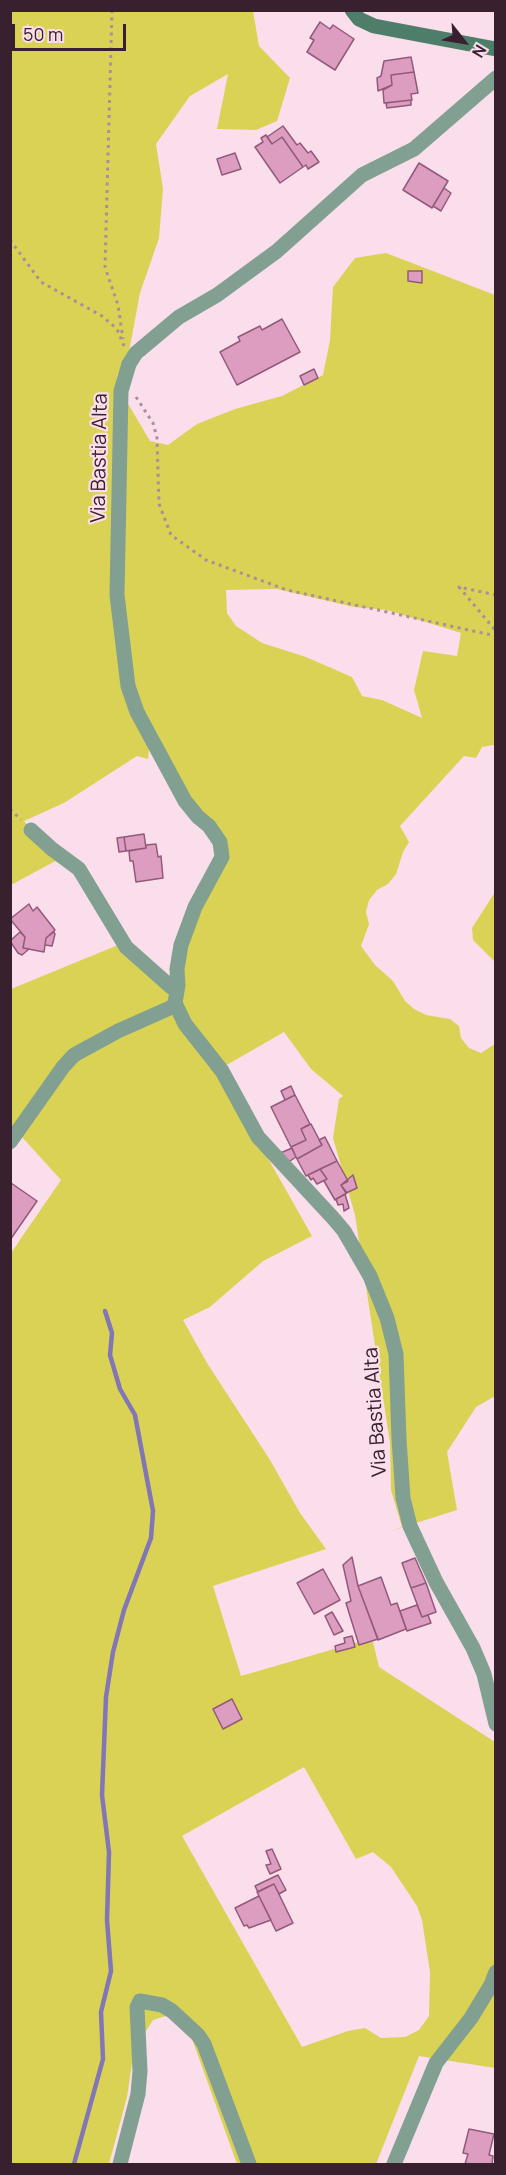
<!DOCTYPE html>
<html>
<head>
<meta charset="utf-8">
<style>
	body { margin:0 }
	#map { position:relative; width:506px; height:2175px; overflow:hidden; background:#fadeec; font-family:Manrope,sans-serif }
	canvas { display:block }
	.frame { position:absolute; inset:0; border:12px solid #39202e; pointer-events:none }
	.north { position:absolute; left:434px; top:12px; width:60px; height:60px; -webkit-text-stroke:4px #fadeec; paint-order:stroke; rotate:121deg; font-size:16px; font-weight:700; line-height:24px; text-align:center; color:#39202e }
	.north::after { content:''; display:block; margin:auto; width:21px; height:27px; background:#39202e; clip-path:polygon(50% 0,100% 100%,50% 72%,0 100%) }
	.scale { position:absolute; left:12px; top:24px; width:114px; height:27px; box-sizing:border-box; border:3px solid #39202e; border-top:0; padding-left:8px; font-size:18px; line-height:21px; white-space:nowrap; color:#39202e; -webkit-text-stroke:4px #fadeec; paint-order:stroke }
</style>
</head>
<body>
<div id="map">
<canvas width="506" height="2175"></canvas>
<div class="frame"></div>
<div class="north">N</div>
<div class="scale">50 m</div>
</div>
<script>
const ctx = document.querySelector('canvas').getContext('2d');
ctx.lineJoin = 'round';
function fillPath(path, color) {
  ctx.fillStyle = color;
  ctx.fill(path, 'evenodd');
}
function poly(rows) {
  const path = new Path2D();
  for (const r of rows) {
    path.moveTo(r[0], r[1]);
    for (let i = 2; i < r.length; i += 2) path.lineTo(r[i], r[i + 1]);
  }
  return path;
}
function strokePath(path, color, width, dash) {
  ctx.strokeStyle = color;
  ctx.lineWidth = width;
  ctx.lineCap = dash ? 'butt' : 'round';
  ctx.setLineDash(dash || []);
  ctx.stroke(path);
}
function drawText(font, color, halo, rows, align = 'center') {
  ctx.font = font + ' Manrope,sans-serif';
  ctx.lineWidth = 4.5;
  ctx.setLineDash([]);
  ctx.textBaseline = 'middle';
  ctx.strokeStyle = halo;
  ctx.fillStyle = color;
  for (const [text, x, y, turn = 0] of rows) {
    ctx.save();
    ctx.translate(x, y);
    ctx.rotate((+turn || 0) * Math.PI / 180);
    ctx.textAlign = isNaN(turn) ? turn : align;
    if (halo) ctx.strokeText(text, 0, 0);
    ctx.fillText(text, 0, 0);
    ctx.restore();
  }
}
fillPath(poly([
	[11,11,253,11,259,46,290,78,277,121,256,130,217,129,228,74,190,96,156,144,163,189,159,238,140,293,129,352,117,376,113,455,127,471,124,397,150,441,168,445,197,424,235,409,282,396,323,375,330,340,333,287,355,258,386,253,495,295,495,747,493,745,482,747,476,758,464,756,400,826,409,842,403,852,396,874,388,884,377,890,369,900,366,912,369,924,361,946,375,965,393,981,405,1001,414,1009,426,1015,450,1019,459,1026,461,1038,469,1048,481,1053,495,1044,495,1396,476,1407,447,1452,457,1510,391,1531,402,1527,391,1490,390,1443,355,1215,333,1138,339,1099,343,1096,311,1069,284,1032,218,1070,312,1236,263,1261,210,1307,183,1320,207,1363,270,1460,300,1513,326,1549,213,1586,241,1676,372,1638,379,1667,495,1742,495,2068,419,2056,376,2164,237,2164,182,2011,153,2020,134,2050,127,2097,109,2164,11,2164,11,1253,61,1180,12,1126,11,1128,11,989,118,945,165,985,222,857,149,748,148,759,137,756,64,803,24,821,33,833,61,858,11,885],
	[277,589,354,607,387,610,461,633,457,656,423,651,414,690,422,718,382,700,362,696,352,677,306,657,262,643,236,626,227,613,226,590],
	[304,1767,356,1859,373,1852,391,1867,417,1906,422,1920,430,1972,429,2016,419,2030,405,2037,381,2038,365,2028,348,2031,302,2047,182,1836],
	[495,892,495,962,473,940,472,928]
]), '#dad255');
strokePath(poly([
	[74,2164,103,2059,101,2012,111,1971,107,1920,109,1852,102,1795,106,1697,113,1652,124,1610,151,1538,153,1511,135,1415,120,1389,110,1355,112,1333,105,1311]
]), '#8176b6', 4.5);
const building = poly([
	[320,22,330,29,333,25,354,39,335,70,307,52,314,40,310,38,320,22],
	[411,57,414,72,391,75,392,85,378,91,377,78,381,76,384,61,411,57],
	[414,72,418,93,411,94,412,100,384,103,383,90,392,85,391,75,414,72],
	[411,100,411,105,387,108,386,103,411,100],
	[283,126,297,145,300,143,308,153,311,151,319,162,308,169,306,165,303,167,282,137,272,144,267,137,283,126],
	[266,135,272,144,282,137,303,167,280,183,255,147,263,142,261,138,266,135],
	[235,153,241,169,222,175,217,159,235,153],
	[419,163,448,181,432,208,403,190,419,163],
	[444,188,451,193,441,211,433,206,444,188],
	[408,271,422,271,422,283,408,281,408,271],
	[282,319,300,352,237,385,220,352,240,341,238,337,260,326,262,330,282,319],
	[314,369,318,378,304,385,300,376,314,369],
	[144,834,146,848,126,851,124,837,144,834],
	[124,837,126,851,119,852,117,838,124,837],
	[156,844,158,857,161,856,163,878,136,882,133,861,130,861,129,851,146,848,146,845,156,844],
	[29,904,33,911,37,907,55,930,46,938,44,952,23,948,25,937,10,919,29,904],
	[20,932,25,937,23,948,29,949,22,955,18,953,10,941,20,932],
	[54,932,55,934,52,946,45,945,46,938,54,932],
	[291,1086,295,1095,285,1100,281,1091,291,1086],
	[295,1095,310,1124,301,1129,306,1140,291,1147,271,1107,295,1095],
	[311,1124,322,1145,297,1159,291,1147,306,1140,301,1129,311,1124],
	[325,1137,337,1161,306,1176,297,1159,322,1145,319,1140,325,1137],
	[292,1148,296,1157,287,1163,278,1154,292,1148],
	[337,1161,348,1181,341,1185,347,1193,335,1200,324,1181,327,1179,320,1169,337,1161],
	[320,1169,327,1179,317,1184,313,1178,311,1180,308,1175,320,1169],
	[353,1175,357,1188,346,1193,341,1185,353,1175],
	[11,1183,37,1201,10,1240,10,1184,11,1183],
	[345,1194,349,1208,344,1211,343,1204,338,1205,336,1199,345,1194],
	[352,1557,358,1586,378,1639,359,1645,346,1603,351,1601,343,1565,352,1557],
	[415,1558,426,1583,411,1588,402,1563,415,1558],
	[323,1569,340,1600,314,1614,297,1583,323,1569],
	[381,1577,391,1605,397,1603,406,1629,378,1640,358,1586,381,1577],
	[426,1583,436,1612,422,1617,411,1588,426,1583],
	[417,1605,422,1617,428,1615,431,1623,407,1631,400,1611,417,1605],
	[332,1612,343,1631,334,1635,325,1616,332,1612],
	[352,1636,355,1647,336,1652,335,1646,345,1643,344,1638,352,1636],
	[232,1699,242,1719,223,1729,213,1709,232,1699],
	[272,1849,281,1869,270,1874,266,1865,271,1864,266,1851,272,1849],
	[278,1875,286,1890,279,1894,274,1884,258,1892,255,1886,278,1875],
	[274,1884,293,1923,276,1931,257,1892,274,1884],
	[259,1896,271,1920,249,1928,247,1925,244,1926,235,1908,259,1896],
	[469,2129,494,2134,489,2155,493,2156,492,2164,465,2164,468,2154,463,2153,469,2129]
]);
fillPath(building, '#dd9dc0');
strokePath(building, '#93597a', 1.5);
strokePath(poly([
	[112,10,105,267,118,305,123,339],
	[10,240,41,282,102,316,117,329,124,346],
	[136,397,153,423,157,438,159,504,171,535,206,560,287,590,496,636],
	[496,595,459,587,496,631],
	[10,809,21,820]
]), '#a98e9c', 3, [3, 4.5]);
strokePath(poly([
	[496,78,414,149,362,175,277,251,217,295,179,317,136,353,129,364,121,391,117,595,128,686,137,712,185,801,198,817,209,826,220,842,222,857,195,907,181,945,177,969,178,985,175,1003,185,1024,222,1071,258,1137,333,1218,344,1231,370,1276,387,1318,396,1354,399,1439,403,1498,410,1526,436,1582,473,1648,484,1674,496,1724],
	[31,830,52,849,79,869,126,947,171,987,178,985],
	[10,1142,63,1067,74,1055,118,1031,172,1007,175,1003],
	[120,2164,138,2094,140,2071,137,2007,140,2001,162,2005,172,2011,198,2035,204,2044,249,2164],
	[394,2164,436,2063,471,2018,491,1985,496,1972]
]), '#81a091', 15);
strokePath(poly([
	[352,10,359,19,374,26,496,49]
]), '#4e7d69', 15);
drawText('20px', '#39202e', '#fadeec', [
	["Via Bastia Alta",100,458,-89],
	["Via Bastia Alta",376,1412,-94]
]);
</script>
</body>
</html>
